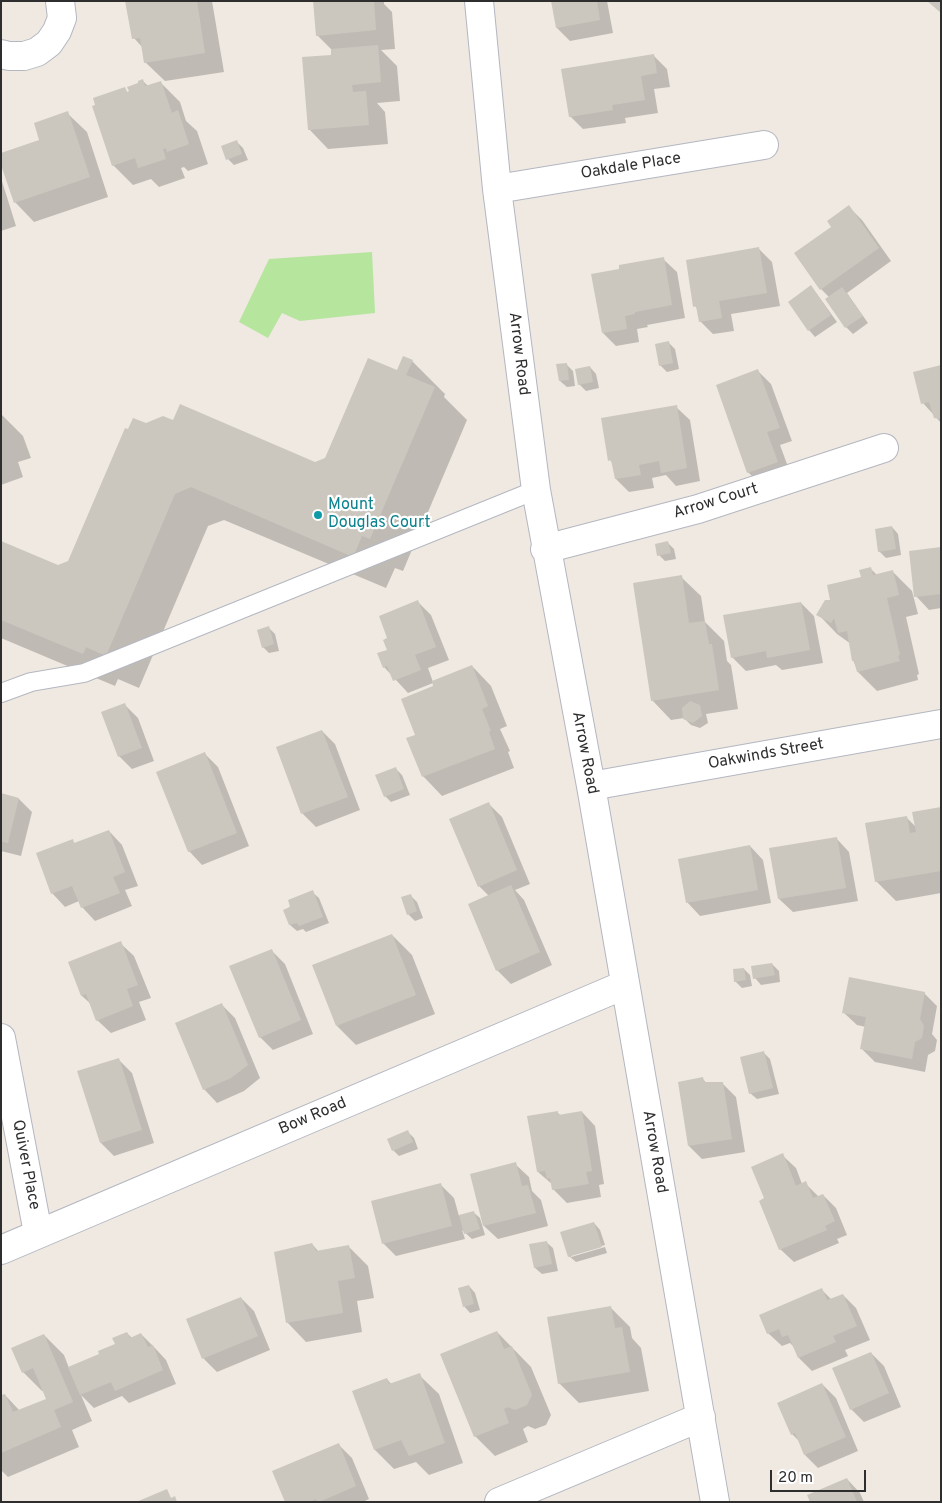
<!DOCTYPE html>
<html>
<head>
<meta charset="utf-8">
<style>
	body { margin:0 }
	#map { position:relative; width:942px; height:1503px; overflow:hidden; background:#efe9e1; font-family:Overpass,sans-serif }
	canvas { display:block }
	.frame { position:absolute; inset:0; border:2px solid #2e2e2e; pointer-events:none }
	.scale { position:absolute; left:770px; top:1470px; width:96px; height:22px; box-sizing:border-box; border:2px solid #2e2e2e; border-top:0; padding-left:6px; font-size:15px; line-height:18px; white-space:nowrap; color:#2e2e2e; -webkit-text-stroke:4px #fff; paint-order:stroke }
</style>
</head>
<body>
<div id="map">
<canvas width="942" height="1503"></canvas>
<div class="frame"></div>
<div class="scale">20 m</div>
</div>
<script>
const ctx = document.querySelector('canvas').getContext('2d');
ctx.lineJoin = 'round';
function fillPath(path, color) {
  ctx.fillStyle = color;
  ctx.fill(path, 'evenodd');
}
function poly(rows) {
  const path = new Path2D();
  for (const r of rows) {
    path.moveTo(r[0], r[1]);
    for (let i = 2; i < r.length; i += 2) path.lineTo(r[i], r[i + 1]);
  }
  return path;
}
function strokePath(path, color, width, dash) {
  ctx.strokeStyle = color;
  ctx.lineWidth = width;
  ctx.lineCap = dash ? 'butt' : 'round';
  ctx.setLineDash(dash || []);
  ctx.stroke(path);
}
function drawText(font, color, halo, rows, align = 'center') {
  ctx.font = font + ' Overpass,sans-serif';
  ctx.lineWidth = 4.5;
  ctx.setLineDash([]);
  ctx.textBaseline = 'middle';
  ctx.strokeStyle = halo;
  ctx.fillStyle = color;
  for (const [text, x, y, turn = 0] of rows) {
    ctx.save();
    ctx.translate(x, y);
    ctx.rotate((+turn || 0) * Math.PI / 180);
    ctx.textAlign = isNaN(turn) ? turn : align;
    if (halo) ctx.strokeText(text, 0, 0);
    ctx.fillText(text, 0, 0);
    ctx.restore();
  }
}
fillPath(poly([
	[372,252,375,313,300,321,282,313,268,338,239,322,269,259]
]), '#b6e59e');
fillPath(poly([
	[126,1,212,1,224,72,165,81,145,62,143,48,134,38],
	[314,1,384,1,384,4,392,12,395,49,381,50,397,66,400,101,377,103,385,112,388,144,328,149,309,129,333,56,332,50,317,35],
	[552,1,607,1,613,33,570,41,557,28],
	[653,55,667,69,670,87,654,89,658,113,625,118,626,123,583,129,570,116],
	[142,80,148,86,160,82,180,102,186,121,197,131,208,164,188,171,184,167,181,168,185,178,159,187,151,179,133,185,113,165,124,89,128,93],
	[67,113,87,132,108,197,34,222,15,202,41,140],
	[237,142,243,148,248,160,234,165,228,159],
	[1,178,16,226,1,231],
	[849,207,862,220,891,261,847,293,868,323,853,334,846,327,827,300,830,298,821,289,832,227],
	[758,248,772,262,780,306,731,314,734,331,713,334,700,321,698,310,695,306],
	[663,259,677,272,685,318,647,325,648,327,637,329,639,342,616,346,603,333,621,270],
	[811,287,817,294,837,322,815,337,809,330],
	[669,343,675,349,679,369,667,372,660,365],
	[412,361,445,394,444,397,467,420,403,571,395,568,386,588,224,520,208,526,139,688,118,679,115,686,1,638,1,542,58,566,69,562,129,431,146,424,174,422,315,463,326,459,398,372],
	[566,364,573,371,575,386,567,387,560,381,558,365],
	[941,366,941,423,923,403],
	[590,367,596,374,599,388,586,391,579,384],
	[758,371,771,384,792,441,780,445,791,475,762,486,748,472],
	[676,407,690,420,700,481,676,486,666,475,652,478,654,488,629,492,616,479,613,463,610,460],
	[1,414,23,436,31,458,18,462,23,477,1,485],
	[892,527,898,534,901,555,886,558,879,551],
	[668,543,674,549,676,559,665,561,659,555],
	[941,548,941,608,929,610,916,596],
	[871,569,877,575,892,571,912,591,918,614,906,617,919,674,917,675,918,680,877,691,858,672,853,660,851,644,837,634,818,614,832,601,862,578],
	[681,577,701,596,705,622,724,641,727,661,731,665,738,709,706,714,708,723,700,728,691,725,684,718,671,720,652,700],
	[418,602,431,615,449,660,428,668,433,682,472,666,491,686,507,726,500,729,510,751,508,752,514,768,442,796,423,776,417,735,434,687,433,683,408,693,384,667,389,639],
	[801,603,814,616,823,663,782,670,776,665,746,671,732,657],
	[269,628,275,634,279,651,269,653,263,647],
	[125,705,138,718,154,761,132,769,119,756],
	[322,731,335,744,360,810,316,827,303,814,278,748],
	[205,754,218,767,249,846,202,865,189,851],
	[396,769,402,775,410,795,391,802,385,796],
	[1,795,19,799,32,812,21,856,1,851],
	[489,804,502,817,530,884,515,890,524,900,552,965,511,984,497,970,489,896,479,886],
	[941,808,941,893,896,901,876,881,906,817,916,827],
	[109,831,122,845,138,886,125,890,132,906,95,921,82,907,79,901,65,907,52,893,72,841,76,844],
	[836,838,849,852,858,901,793,912,779,899],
	[750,846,763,860,771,903,700,916,687,902],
	[312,892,319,898,329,923,306,932,303,929,297,931,290,925,285,910],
	[410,895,417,902,423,918,415,921,408,914],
	[392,935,412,955,435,1014,356,1045,337,1026],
	[120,943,134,956,151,998,139,1002,146,1020,111,1033,97,1020,92,1005,82,996,70,963],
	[271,950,285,964,313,1034,273,1050,260,1037],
	[772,964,779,971,780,982,761,985,755,978],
	[744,969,750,975,752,986,742,988,735,981],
	[924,993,937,1006,932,1034,937,1040,935,1051,928,1055,925,1072,875,1062,862,1049,866,1027,857,1025,843,1012],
	[222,1005,235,1018,260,1078,244,1091,217,1103,204,1089],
	[764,1053,770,1059,779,1094,757,1099,750,1093],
	[118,1059,132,1073,154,1143,114,1156,101,1143,78,1072],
	[703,1079,707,1084,722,1083,736,1097,745,1152,702,1159,689,1146],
	[557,1112,561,1116,582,1112,595,1126,604,1184,599,1185,601,1197,567,1203,554,1190,553,1185,538,1172],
	[408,1132,414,1138,418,1149,399,1156,393,1150],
	[782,1155,796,1168,802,1184,805,1183,819,1197,823,1195,836,1208,847,1235,837,1239,839,1243,794,1262,780,1249],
	[515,1164,529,1177,532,1191,541,1200,548,1226,498,1239,484,1226],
	[440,1184,454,1198,459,1216,473,1212,480,1218,485,1235,472,1239,462,1230,465,1239,396,1256,383,1243],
	[594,1223,600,1230,605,1245,571,1254,571,1257,605,1247,607,1253,576,1262,569,1256],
	[546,1242,553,1248,558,1271,542,1274,535,1268],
	[312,1244,319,1252,349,1247,368,1266,374,1298,357,1301,362,1332,306,1342,287,1322],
	[469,1286,475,1293,480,1310,470,1313,464,1306],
	[822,1290,832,1300,843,1295,856,1308,870,1340,845,1350,848,1356,812,1371,799,1358,795,1348,790,1343,782,1346,768,1333],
	[241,1298,254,1311,270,1350,217,1372,204,1359,188,1320],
	[611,1308,630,1327,632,1338,641,1348,649,1391,579,1403,559,1383],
	[497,1332,531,1367,551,1415,546,1425,535,1429,528,1426,523,1429,528,1442,495,1456,475,1436],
	[127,1333,132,1338,141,1334,154,1347,166,1360,176,1384,129,1403,122,1396,94,1408,81,1395,92,1421,72,1430,79,1447,8,1477,1,1470,1,1397,5,1395,20,1411,48,1399,44,1391,42,1391,23,1372,44,1335,64,1355,69,1368,101,1354,117,1344],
	[871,1353,884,1366,901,1407,864,1422,851,1409],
	[419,1375,439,1394,463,1463,429,1475,416,1462,394,1469,375,1450,353,1392,387,1379,392,1385],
	[822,1384,836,1398,858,1451,818,1468,805,1455,800,1442,792,1434],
	[338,1444,352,1458,369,1499,363,1502,286,1502],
	[847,1479,860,1493,864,1502,812,1502]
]), '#0003');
fillPath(poly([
	[125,1,197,1,205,53,144,63,140,38,132,39],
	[313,1,374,1,376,30,316,36],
	[551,1,597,1,600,20,556,28],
	[927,1,941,1,941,13],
	[378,45,381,82,352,85,353,92,366,91,369,125,308,130,302,57,331,55,331,49],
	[654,54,657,73,641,76,645,100,612,105,613,110,569,117,561,69],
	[143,79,145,86,161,81,172,113,178,110,189,144,167,152,166,148,163,149,166,159,138,168,135,158,112,166,92,106,95,105,93,98,125,87,127,92,129,91,127,87,138,83,138,81],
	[68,111,90,177,14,203,1,165,1,153,39,140,34,123],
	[237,140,242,154,226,160,221,146],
	[849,205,879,248,820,290,794,253,831,227,827,221],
	[759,247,767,293,719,301,722,318,699,322,696,306,693,307,686,260],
	[664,257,672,305,635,312,635,314,625,316,627,329,602,333,591,274,619,269,619,265],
	[811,285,831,315,808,331,788,302],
	[842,287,863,316,845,328,825,299],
	[669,341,673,363,659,366,655,344],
	[403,356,413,360,406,375,435,387,370,539,362,536,353,557,191,487,175,494,106,656,86,647,83,654,1,620,1,541,58,565,68,561,125,428,128,429,133,418,146,423,163,416,173,420,180,404,315,462,325,458,368,358,397,370],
	[567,363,569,380,559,381,556,364],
	[941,365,941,419,934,418,929,402,921,404,913,372],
	[590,366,593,382,578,385,575,369],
	[758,369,780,428,767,432,778,462,747,473,716,385],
	[677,405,687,468,661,473,659,461,639,465,641,475,615,479,611,460,608,461,601,418],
	[892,526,896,549,878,552,875,529],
	[668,541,671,553,657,556,655,544],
	[941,547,941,594,914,597,909,551],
	[871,567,873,575,893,570,899,595,887,598,900,655,898,656,900,661,857,672,854,661,852,661,847,631,838,633,834,618,831,623,816,615,825,600,830,600,827,585,861,577,859,570],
	[682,575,689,623,705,621,709,644,712,644,719,690,651,701,633,583],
	[418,600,436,647,415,655,421,670,393,681,387,666,383,668,377,653,387,650,383,640,387,638,379,616],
	[801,602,810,650,767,658,766,651,731,658,723,615],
	[269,626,274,644,262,648,257,630],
	[472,665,488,706,482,709,491,731,489,732,495,749,422,777,406,738,415,735,401,699,433,686,432,681],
	[690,701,700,705,702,716,693,723,683,719,682,708],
	[125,703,142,748,118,757,101,712],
	[322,730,348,797,301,814,276,747],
	[205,752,237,833,188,852,156,772],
	[396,767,404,789,384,797,375,775],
	[1,793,19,798,8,843,1,841],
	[489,802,517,870,478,887,449,819],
	[941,807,941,871,875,882,865,823,907,816,910,833,916,832,912,812],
	[109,830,125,872,113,877,120,893,81,908,72,886,51,894,36,853,73,839,74,843],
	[837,837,846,888,778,899,769,848],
	[750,845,758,890,686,903,678,859],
	[511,885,540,952,496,971,468,904],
	[313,890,323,917,299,926,297,923,289,925,283,910,290,907,288,900],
	[411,894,417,911,407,915,401,897],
	[392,934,416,995,336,1026,312,965],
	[121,941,138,985,127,989,133,1006,96,1021,86,994,81,996,68,962],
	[272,949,301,1020,259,1038,229,966],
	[772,963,775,975,753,979,751,966],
	[744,968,746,980,734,982,733,969],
	[849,977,925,992,920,1019,924,1026,922,1038,915,1042,912,1059,860,1049,866,1017,842,1013],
	[222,1003,248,1065,231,1078,203,1090,175,1023],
	[764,1051,773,1088,749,1094,740,1057],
	[119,1058,142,1130,100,1143,77,1071],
	[703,1077,704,1082,723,1082,732,1139,688,1146,678,1082],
	[558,1111,558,1115,582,1111,592,1171,586,1172,589,1184,552,1190,550,1178,547,1179,545,1171,537,1172,527,1116],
	[408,1130,413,1142,392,1151,387,1139],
	[783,1153,796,1186,806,1181,813,1198,823,1194,835,1221,825,1226,827,1230,779,1250,759,1201,764,1198,751,1167],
	[516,1162,522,1186,528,1185,536,1213,483,1226,470,1174],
	[441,1183,452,1226,382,1244,371,1201],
	[474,1211,480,1229,464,1234,459,1215],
	[594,1222,602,1247,568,1257,560,1232],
	[547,1241,552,1264,534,1268,529,1244],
	[312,1243,316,1251,349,1245,355,1278,338,1281,343,1313,286,1323,274,1252],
	[469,1285,474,1304,463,1307,458,1288],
	[822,1288,827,1300,843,1294,857,1326,833,1336,836,1342,798,1358,788,1335,782,1337,779,1329,767,1334,759,1315],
	[241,1297,258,1336,202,1359,186,1319],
	[611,1306,615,1328,622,1327,630,1372,558,1384,547,1317],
	[497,1331,504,1349,512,1346,532,1395,527,1405,515,1410,508,1407,504,1409,509,1423,474,1437,440,1354],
	[127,1332,130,1338,141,1333,148,1347,153,1345,163,1370,115,1391,111,1382,80,1395,68,1367,99,1354,98,1351,115,1344,112,1338],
	[44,1334,73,1402,54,1410,61,1427,1,1453,1,1395,5,1394,13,1412,46,1399,33,1368,22,1373,11,1348],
	[871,1352,889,1393,850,1410,832,1368],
	[420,1373,445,1443,409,1456,401,1440,374,1450,352,1391,387,1378,389,1384],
	[822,1383,846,1437,804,1455,795,1433,791,1435,777,1403],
	[339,1443,356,1486,319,1502,317,1502,316,1499,310,1502,285,1502,272,1471],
	[847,1478,857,1502,810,1502,807,1495],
	[167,1489,171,1498,175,1496,177,1502,136,1502]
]), '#cbc7bf');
const service = poly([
	[1,693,31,682,84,673,536,490]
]);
const minor = poly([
	[479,1,497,189,536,490,591,786,715,1502],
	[1,54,9,56,24,56,37,52,49,43,57,31,62,18,60,1],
	[497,189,764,145],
	[545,549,698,509,884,448],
	[591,786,941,724],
	[1,1038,38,1233],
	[1,1250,624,985],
	[499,1502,701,1417]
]);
strokePath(service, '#b4b7c1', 20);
strokePath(minor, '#b4b7c1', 30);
strokePath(service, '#fff', 18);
strokePath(minor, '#fff', 28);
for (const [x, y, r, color] of [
	[318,515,5,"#0f9aa8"]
]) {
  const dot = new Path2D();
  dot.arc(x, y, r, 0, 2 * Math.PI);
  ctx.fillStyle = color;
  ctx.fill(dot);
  strokePath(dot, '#fff', 2);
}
drawText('16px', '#2e2e2e', '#fff', [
	["Oakdale Place",631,167,-9],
	["Arrow Road",518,354,83],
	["Arrow Court",716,502,-17],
	["Arrow Road",584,753,79],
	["Oakwinds Street",766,755,-10],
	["Bow Road",313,1117,-23],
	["Arrow Road",654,1152,80],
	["Quiver Place",25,1165,79]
]);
drawText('16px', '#0d838f', '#fff', [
	["Mount",328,506],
	["Douglas Court",328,524]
], 'left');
</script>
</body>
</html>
